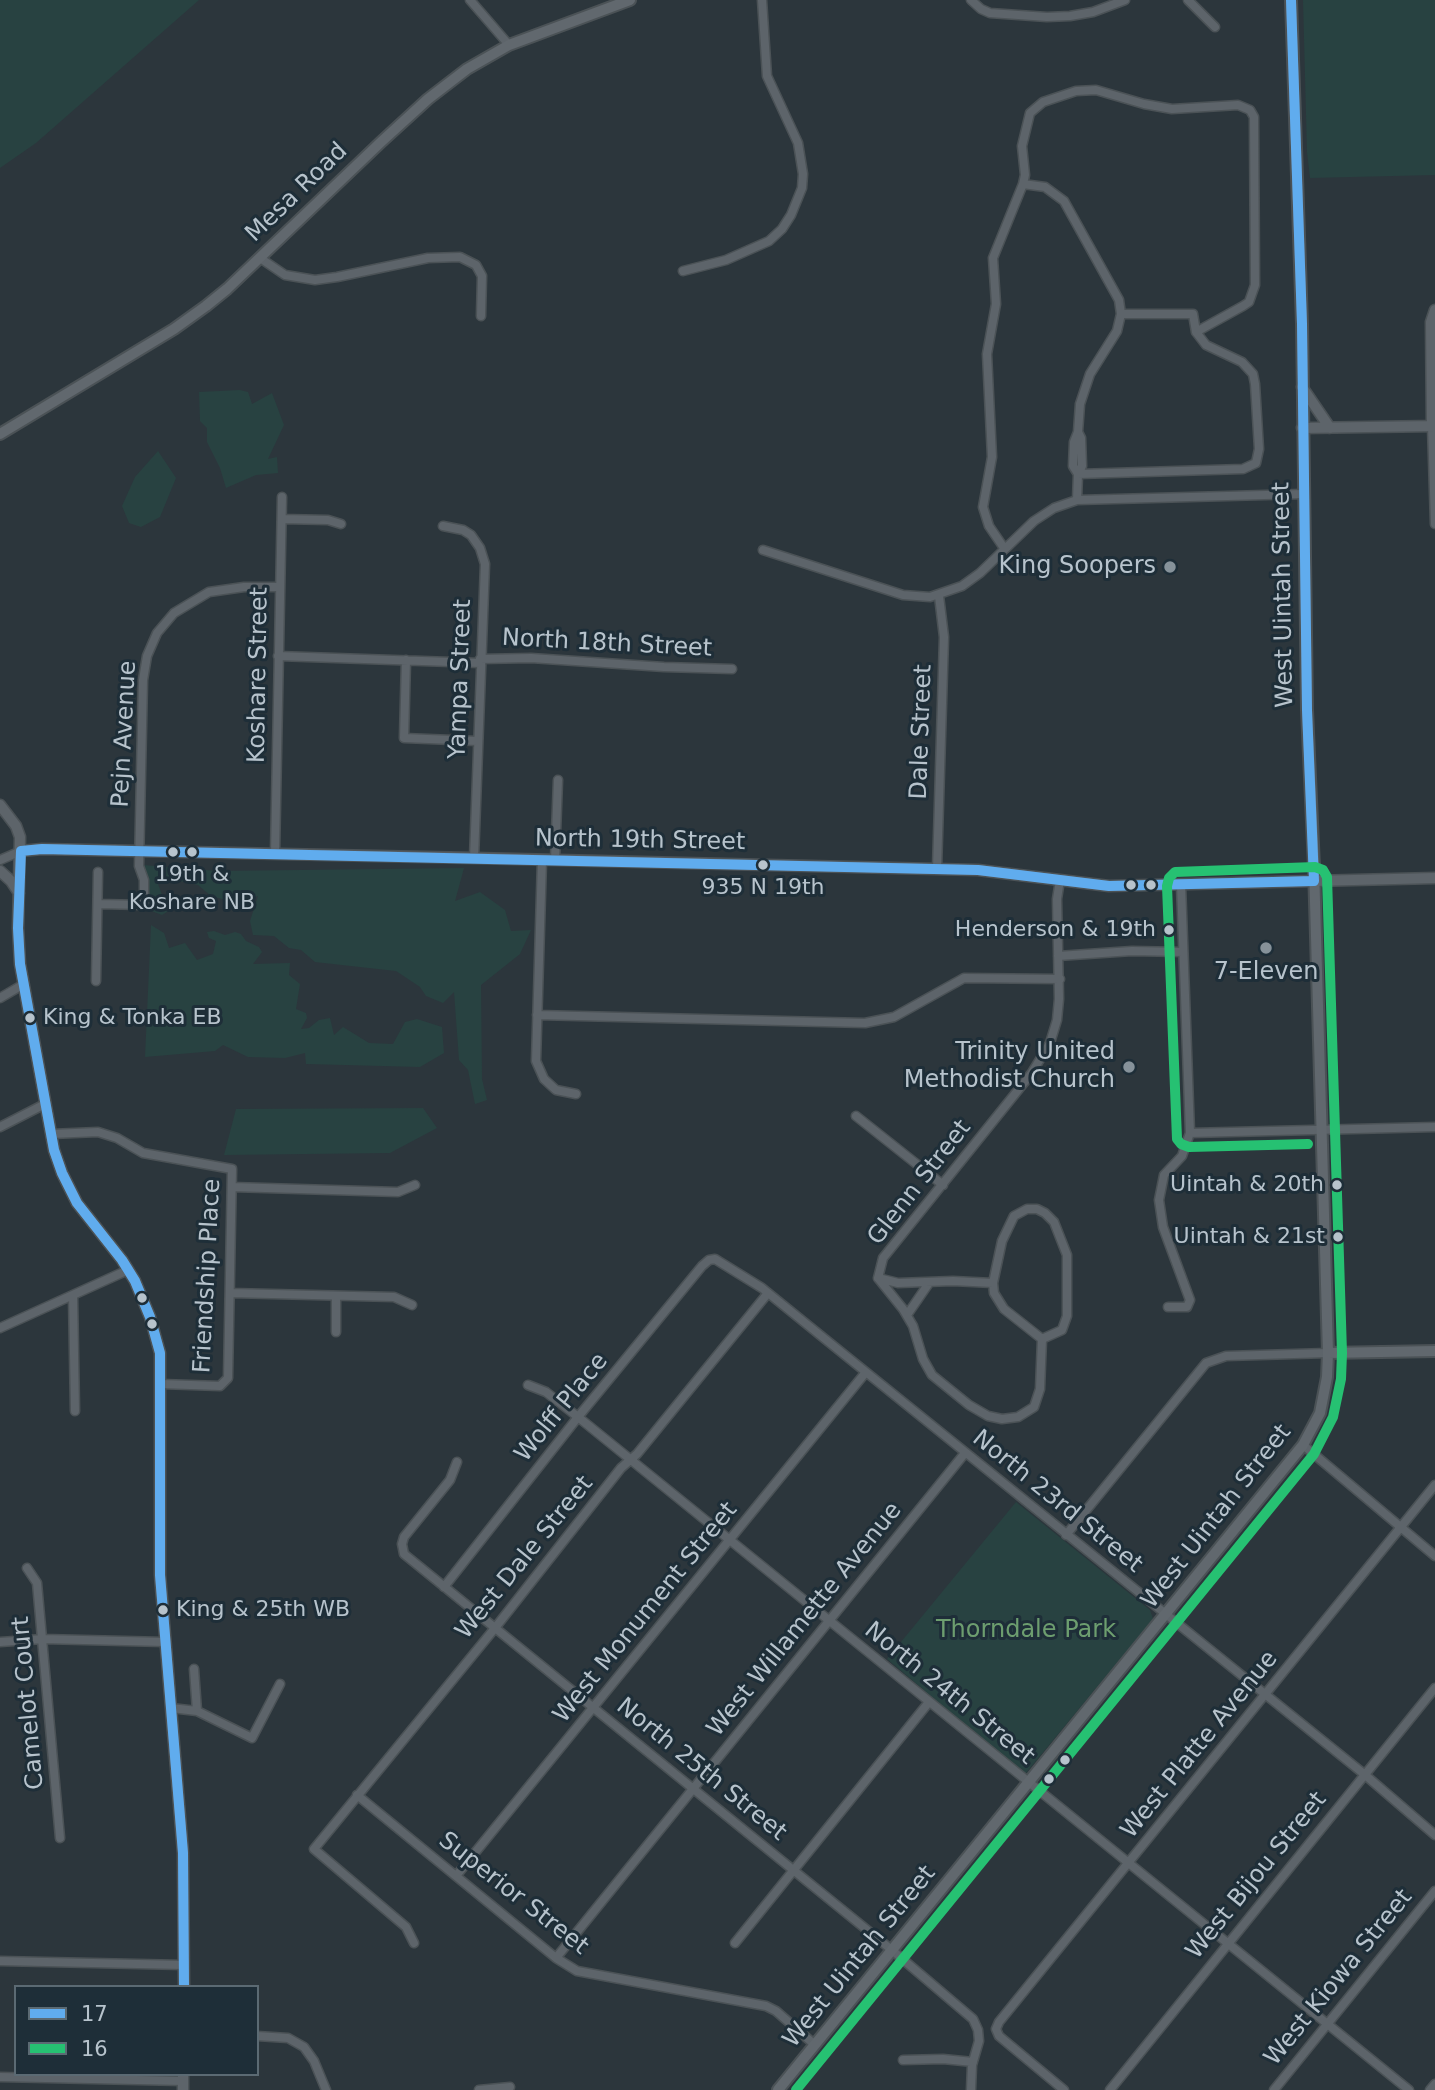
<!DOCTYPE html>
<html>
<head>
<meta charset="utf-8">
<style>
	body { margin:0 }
	#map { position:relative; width:1435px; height:2090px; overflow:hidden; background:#2c363c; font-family:"DejaVu Sans",sans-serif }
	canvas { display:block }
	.legend { position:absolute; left:14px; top:1985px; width:245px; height:91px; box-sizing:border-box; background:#1e2e38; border:2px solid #5b6a73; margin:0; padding:9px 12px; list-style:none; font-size:21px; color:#b7c3cc }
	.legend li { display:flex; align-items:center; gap:14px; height:35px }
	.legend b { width:35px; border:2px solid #5b6a73 }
</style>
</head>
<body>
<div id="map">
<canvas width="1435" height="2090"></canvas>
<ul class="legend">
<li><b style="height:9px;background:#60acee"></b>17</li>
<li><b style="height:9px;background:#26c172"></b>16</li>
</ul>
</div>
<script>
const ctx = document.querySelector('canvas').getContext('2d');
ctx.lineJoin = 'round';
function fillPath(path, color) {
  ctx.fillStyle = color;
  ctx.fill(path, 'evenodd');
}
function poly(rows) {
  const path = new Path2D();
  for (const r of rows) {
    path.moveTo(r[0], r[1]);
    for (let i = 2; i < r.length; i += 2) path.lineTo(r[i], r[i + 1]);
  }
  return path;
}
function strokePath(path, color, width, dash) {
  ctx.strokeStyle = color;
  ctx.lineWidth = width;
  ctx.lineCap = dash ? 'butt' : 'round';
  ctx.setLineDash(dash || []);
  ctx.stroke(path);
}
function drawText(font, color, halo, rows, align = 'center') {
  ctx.font = font + ' "DejaVu Sans",sans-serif';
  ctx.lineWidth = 6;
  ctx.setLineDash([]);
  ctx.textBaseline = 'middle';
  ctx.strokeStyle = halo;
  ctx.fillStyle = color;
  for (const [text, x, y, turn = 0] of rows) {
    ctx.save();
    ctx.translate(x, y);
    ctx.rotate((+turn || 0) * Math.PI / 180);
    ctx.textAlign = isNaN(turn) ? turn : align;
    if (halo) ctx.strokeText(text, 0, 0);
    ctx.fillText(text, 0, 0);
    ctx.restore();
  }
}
fillPath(poly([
	[0,0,199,0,36,143,0,168],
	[1303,0,1435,0,1435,175,1310,178,1307,152],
	[240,390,248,392,252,404,272,393,284,425,268,459,277,457,278,473,256,475,226,488,220,468,207,442,207,428,200,421,199,392],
	[158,451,176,478,160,517,141,527,129,523,122,506,135,477],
	[143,865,217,871,464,868,455,901,480,892,505,910,511,931,531,930,520,954,481,985,482,1079,487,1100,475,1104,468,1070,459,1060,454,992,443,1003,426,996,420,987,396,971,315,962,301,950,289,948,274,936,253,935,250,921,258,896,237,903,211,896,198,885,180,881,157,881,165,903,170,910,162,915,149,910,149,881],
	[151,925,164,933,169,948,185,943,197,960,213,954,216,941,209,938,207,932,214,931,225,935,235,932,241,934,246,941,259,947,262,952,253,964,290,963,289,975,300,984,296,1009,306,1013,307,1018,301,1029,309,1028,319,1020,330,1018,334,1035,343,1027,369,1043,393,1044,405,1022,417,1019,442,1027,444,1053,420,1067,306,1064,305,1053,285,1058,248,1057,223,1045,215,1051,145,1057],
	[423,1108,437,1128,390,1153,224,1155,236,1109],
	[1016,1502,1150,1610,1153,1619,1026,1773,1021,1772,887,1659]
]), '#284241');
const minor = poly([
	[470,0,509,45],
	[971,0,981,9,990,13,1047,17,1070,16,1093,12,1125,0],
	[1188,0,1215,27],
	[1023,184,1025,175,1022,146,1030,113,1043,102,1076,91,1096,90,1144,104,1172,109,1238,105,1250,110,1254,117,1255,285,1249,302,1243,306,1196,332,1206,345,1242,362,1253,374,1255,384,1259,449,1256,463,1243,469,1078,474],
	[260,258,285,275,315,280,337,277,428,258,460,257,476,265,482,276,481,316],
	[683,271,726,260,769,241,782,229,791,215,802,188,803,174,798,143,767,76,762,0],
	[1121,314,1193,314,1196,332],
	[1432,426,1435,524],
	[1077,500,1078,474,1082,466,1081,438,1078,432],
	[282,519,328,520,341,524],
	[443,526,463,530,471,535,480,548,485,564,474,858],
	[1004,548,989,526,983,507,992,457,987,354,996,304,993,258,1023,184,1045,187,1064,201,1119,300,1121,314,1117,331,1090,374,1080,404,1078,432,1074,442,1073,466,1078,474],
	[763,550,903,595,930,597,962,586,980,573,1034,521,1054,508,1077,500,1303,494],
	[278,656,480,663],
	[480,659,531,658,664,667,732,669],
	[406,660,404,738,477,741],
	[275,854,282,497],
	[0,860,21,851],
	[542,860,536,1061,544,1079,556,1090,576,1094],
	[555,860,558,780],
	[937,869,944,637,939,596],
	[98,904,144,905,144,880,139,866,143,680,147,656,157,633,174,613,209,592,244,587,280,587],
	[1058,956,1132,951,1183,952],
	[96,981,98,872],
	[0,998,24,984],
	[537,1015,865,1023,894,1017,964,978,1060,979],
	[856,1116,943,1185],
	[0,1127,45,1104],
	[1190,1133,1435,1127],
	[51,1134,98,1132,117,1138,143,1153,232,1169,228,1378,220,1386,161,1384],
	[232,1187,398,1192,415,1185],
	[878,1278,898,1283,953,1281,993,1283,994,1293,1004,1309,1042,1339,1040,1389,1034,1407,1018,1417,1002,1419,988,1416,969,1405,932,1375,923,1359,913,1326,903,1309,878,1278],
	[878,1278,883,1258,1031,1074,1050,1043,1057,1020,1059,999,1057,899,1060,880],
	[993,1283,1002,1241,1014,1216,1027,1209,1037,1209,1045,1213,1054,1222,1067,1255,1067,1316,1062,1330,1042,1339],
	[231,1293,394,1297,412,1305],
	[73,1295,75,1411],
	[1168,1307,1187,1307,1190,1300,1163,1227,1159,1200,1164,1175,1182,1156,1190,1133,1181,885],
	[907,1315,929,1283],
	[0,1328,128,1270],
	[336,1332,336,1296],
	[528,1385,546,1392,578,1417,1409,2090],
	[1303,1445,1435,1556],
	[457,1462,450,1480,404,1537,402,1544,404,1554,893,1951,973,2019,978,2030,979,2041,972,2065,971,2090],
	[1066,1535,1206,1363,1226,1356,1328,1353],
	[27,1568,37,1583,60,1838],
	[444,1587,578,1417,702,1266,709,1260,715,1259,762,1288,825,1339,1364,1774,1435,1835],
	[0,1642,43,1639,165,1642],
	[194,1669,197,1711],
	[171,1708,197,1711,252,1738,280,1684],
	[357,1795,556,1958,577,1971,766,2006,776,2011,815,2045],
	[456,1876,866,1372],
	[414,1943,406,1927,314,1849,495,1628,621,1468,637,1454,768,1293],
	[735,1943,929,1702],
	[556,1958,965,1453],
	[0,1961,184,1965],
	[257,2036,288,2038,304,2047,314,2061,326,2090],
	[903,2060,943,2059,973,2062],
	[0,2077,183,2081],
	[479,2090,510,2087],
	[1064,2090,999,2036,996,2029,999,2022,1435,1485],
	[1110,2090,1435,1688],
	[1274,2090,1435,1891],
	[1430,2090,1435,2084]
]);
const tertiary = poly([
	[1302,387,1330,428],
	[1432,426,1431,322,1435,310],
	[1302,428,1435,426],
	[0,805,16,826,20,837,18,928,20,964,54,1150,62,1173,77,1203,122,1260,135,1281,150,1317,160,1353,160,1575,183,1853,184,1987],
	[21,851,42,849,474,858,978,870,1109,886,1435,878],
	[0,871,11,881,19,893],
	[183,2090,183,2074]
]);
const secondary = poly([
	[0,434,174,329,206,306,227,289,381,142,428,99,467,69,509,45,630,0],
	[1328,1353,1435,1351],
	[778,2090,1303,1445,1320,1413,1327,1377,1328,1353,1314,867,1307,710,1302,324,1291,0]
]);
strokePath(minor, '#4b5256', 11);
strokePath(tertiary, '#4b5256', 13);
strokePath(secondary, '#4b5256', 14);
strokePath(minor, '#5d646a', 8);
strokePath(tertiary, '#5d646a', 10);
strokePath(secondary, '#61686e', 10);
strokePath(poly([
	[1291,0,1302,324,1307,710,1314,881],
	[21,851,42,849,978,870,1109,886,1314,881],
	[21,851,18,928,20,964,54,1150,62,1173,77,1203,122,1260,135,1281,150,1317,160,1353,160,1575,183,1853,184,1987]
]), '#60acee', 10);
strokePath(poly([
	[796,2090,1314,1454,1333,1417,1341,1379,1342,1353,1327,877,1323,870,1315,867,1175,872,1169,878,1167,886,1177,1139,1181,1144,1189,1147,1308,1144]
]), '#26c172', 10);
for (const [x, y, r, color] of [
	[1170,567,7,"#86929a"],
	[173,852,6,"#b7c3cc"],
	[192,852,6,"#b7c3cc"],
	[763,865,6,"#b7c3cc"],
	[1131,885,6,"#b7c3cc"],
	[1151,885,6,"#b7c3cc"],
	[1169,930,6,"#b7c3cc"],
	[1266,948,7,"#86929a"],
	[30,1018,6,"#b7c3cc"],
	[1129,1067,7,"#86929a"],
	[1337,1185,6,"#b7c3cc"],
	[1338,1237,6,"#b7c3cc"],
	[142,1298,6,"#b7c3cc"],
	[152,1324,6,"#b7c3cc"],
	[163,1610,6,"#b7c3cc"],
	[1065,1760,6,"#b7c3cc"],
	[1049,1779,6,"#b7c3cc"]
]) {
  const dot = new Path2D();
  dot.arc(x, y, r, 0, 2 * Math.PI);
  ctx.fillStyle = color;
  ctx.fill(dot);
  strokePath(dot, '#1e2e38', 2.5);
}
drawText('22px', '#b7c3cc', '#1e2e38', [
	["19th &",192,875,"center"],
	["Koshare NB",192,903,"center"],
	["935 N 19th",763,888,"center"],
	["Henderson & 19th",1156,930],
	["King & Tonka EB",43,1018,"left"],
	["Uintah & 20th",1324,1185],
	["Uintah & 21st",1325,1237],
	["King & 25th WB",176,1610,"left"]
], 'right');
drawText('24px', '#b7c3cc', '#1e2e38', [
	["Mesa Road",297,193,-44],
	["West Uintah Street",1284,595,-91],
	["North 18th Street",607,644,3],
	["Koshare Street",259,675,-89],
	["Yampa Street",461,679,-88],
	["Dale Street",922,732,-88],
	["Pejn Avenue",125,734,-87],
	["North 19th Street",640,841,1],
	["Glenn Street",920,1183,-52],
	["Friendship Place",208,1276,-87],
	["Wolff Place",562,1408,-51],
	["North 23rd Street",1057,1502,39],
	["West Uintah Street",1217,1517,-52],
	["West Dale Street",525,1558,-51],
	["West Monument Street",646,1613,-51],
	["West Willamette Avenue",805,1620,-51],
	["North 24th Street",949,1694,39],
	["Camelot Court",29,1703,-95],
	["West Platte Avenue",1200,1745,-51],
	["North 25th Street",701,1770,39],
	["West Bijou Street",1257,1876,-51],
	["Superior Street",513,1894,38],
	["West Uintah Street",860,1957,-51],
	["West Kiowa Street",1339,1978,-51]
]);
drawText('24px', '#b7c3cc', '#1e2e38', [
	["King Soopers",1156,567],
	["7-Eleven",1266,973,"center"],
	["Trinity United",1115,1053],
	["Methodist Church",1115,1081]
], 'right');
drawText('24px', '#6d9e6f', '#1e2e38', [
	["Thorndale Park",1026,1631]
]);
</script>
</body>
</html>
